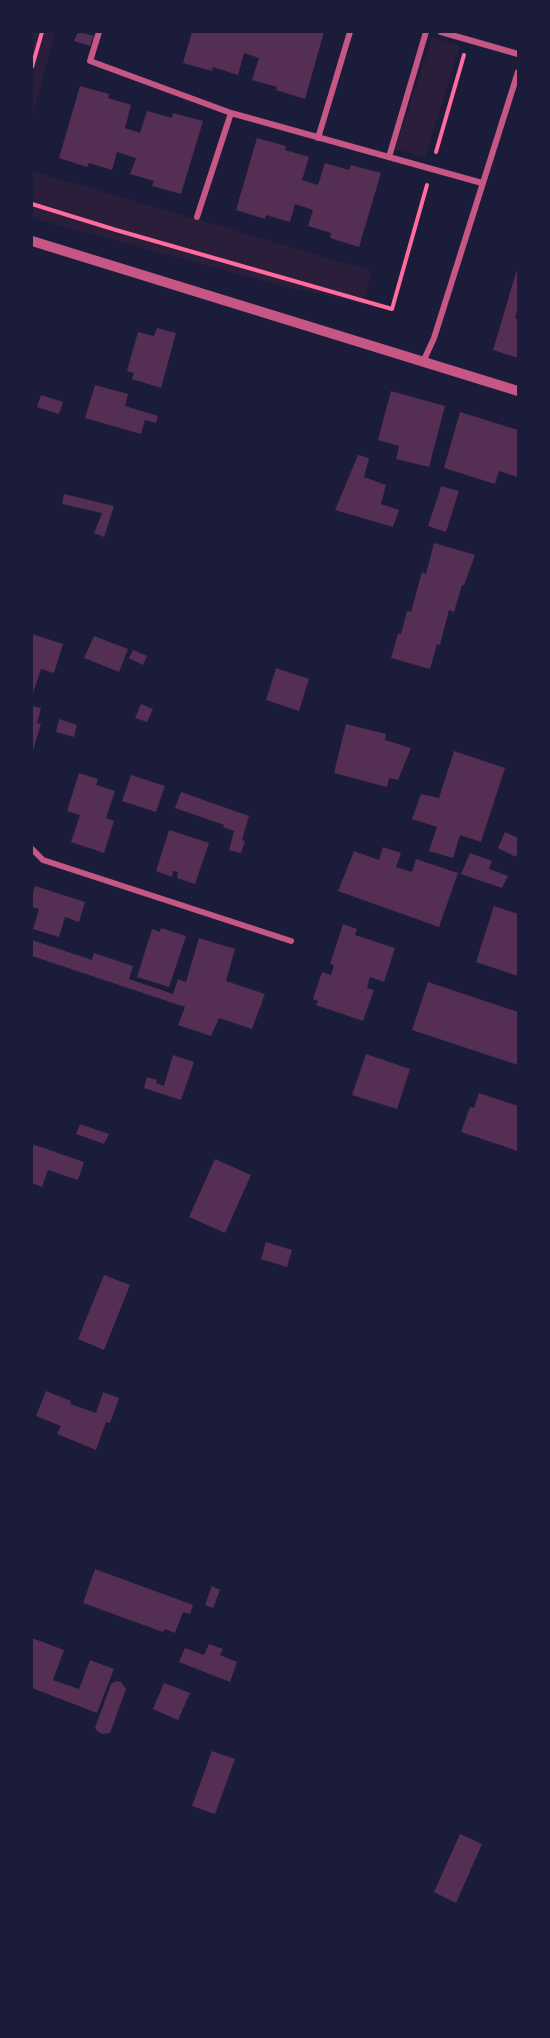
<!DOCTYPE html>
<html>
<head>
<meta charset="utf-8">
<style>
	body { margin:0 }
	#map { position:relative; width:550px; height:2038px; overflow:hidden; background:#1b1b3a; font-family:Helvetica,sans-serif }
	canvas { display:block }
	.frame { position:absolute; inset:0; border:33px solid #1b1b3a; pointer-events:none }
</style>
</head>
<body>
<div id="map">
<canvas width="550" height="2038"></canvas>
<div class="frame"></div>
</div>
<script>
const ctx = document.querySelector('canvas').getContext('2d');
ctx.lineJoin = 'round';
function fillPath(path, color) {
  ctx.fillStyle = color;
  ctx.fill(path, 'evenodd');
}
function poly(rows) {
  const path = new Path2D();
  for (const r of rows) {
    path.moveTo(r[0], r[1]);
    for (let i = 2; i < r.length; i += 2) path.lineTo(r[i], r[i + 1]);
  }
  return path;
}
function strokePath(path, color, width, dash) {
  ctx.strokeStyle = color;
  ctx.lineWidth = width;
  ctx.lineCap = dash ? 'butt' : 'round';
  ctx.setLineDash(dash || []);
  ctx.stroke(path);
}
fillPath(poly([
	[32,32,55,32,32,119],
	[432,37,460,46,425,157,395,149],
	[32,171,372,271,363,304,271,283,32,218]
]), '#2a1e3b');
fillPath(poly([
	[78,32,94,36,90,46,74,41],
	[192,32,324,32,305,99,276,90,277,87,252,80,259,58,244,53,238,75,213,67,212,71,183,63],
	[80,86,109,94,108,98,131,105,125,128,140,133,147,111,172,118,173,113,203,121,181,194,152,186,154,181,130,174,136,158,117,152,112,170,89,163,87,167,59,158],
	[257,138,286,146,285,150,309,157,302,180,318,185,325,163,349,170,351,165,381,173,359,247,330,238,331,233,308,226,313,210,295,204,290,222,266,215,265,219,236,210],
	[518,266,518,307,515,318,518,319,518,358,493,350],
	[157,328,176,333,161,388,132,379,134,373,127,371,138,332,154,336],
	[95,385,128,394,125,406,158,416,156,423,145,420,141,434,85,418],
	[391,391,445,406,429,467,396,459,399,446,378,440],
	[41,395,63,402,59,414,37,407],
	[460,412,518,430,518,477,499,471,495,484,444,468],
	[358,455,369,458,364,477,386,485,381,504,399,510,393,527,335,510],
	[441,486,459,491,446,532,428,526],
	[64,494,114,506,104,537,94,533,102,513,62,504],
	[434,543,475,555,464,585,462,585,454,612,449,610,440,645,437,644,430,669,391,658,398,634,401,634,407,611,411,612,422,572,426,574],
	[32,634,63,644,54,673,41,669,32,696],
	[94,636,128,649,119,672,84,658],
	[133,650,147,656,143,665,129,658],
	[276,668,309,679,299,711,266,700],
	[141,704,153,709,147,722,135,718],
	[32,706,41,708,37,723,41,724,32,753],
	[59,719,77,725,74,737,56,732],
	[346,724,386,734,385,740,411,748,398,780,389,778,387,787,334,773],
	[454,751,505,768,481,842,460,835,453,858,429,851,437,827,412,819,421,794,439,798],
	[79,773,98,779,96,785,115,791,106,818,114,821,104,853,71,842,80,815,67,811],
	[131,775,165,786,156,812,122,801],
	[181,792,249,816,242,840,245,841,241,853,229,850,234,831,223,827,224,825,175,808],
	[169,830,209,843,195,884,177,878,178,872,173,871,172,877,156,871],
	[505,832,518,838,518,850,516,857,498,848],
	[383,847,401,853,396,867,412,872,416,859,458,873,439,927,338,891,354,851,379,860],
	[470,853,492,861,489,869,508,876,502,888,461,874],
	[35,886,85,902,79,922,65,917,59,937,33,929,39,909,32,907,32,896],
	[494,906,518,914,518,976,476,962],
	[343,924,357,929,355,935,395,948,384,982,370,977,367,988,374,990,363,1021,316,1005,318,1001,313,999,322,972,331,975,334,965,330,964],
	[161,928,186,936,169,987,137,977,152,929,160,932],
	[199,938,235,949,226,981,265,994,252,1029,219,1018,211,1036,178,1025,185,1007,32,956,32,940,92,960,94,953,133,966,129,979,173,994,178,979,186,982],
	[428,982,518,1012,518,1065,412,1030],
	[366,1054,410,1069,397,1109,352,1095],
	[173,1055,194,1062,181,1100,144,1088,147,1077,157,1080,156,1083,164,1086],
	[479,1093,518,1106,518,1151,461,1132,470,1107,474,1108],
	[80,1124,109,1134,104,1144,76,1134],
	[32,1144,84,1162,78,1180,48,1170,42,1187,32,1183],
	[215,1159,251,1175,225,1233,189,1217],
	[266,1242,292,1250,287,1267,261,1259],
	[104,1275,130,1285,104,1350,78,1339],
	[46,1391,71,1401,70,1404,96,1413,103,1392,119,1398,110,1423,106,1422,96,1450,57,1434,61,1426,36,1416],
	[95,1569,193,1605,190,1614,183,1612,175,1633,165,1629,163,1632,83,1603],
	[212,1586,220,1590,213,1608,205,1605],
	[32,1638,64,1650,53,1680,79,1689,90,1660,114,1669,97,1713,32,1688],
	[209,1644,223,1649,220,1655,237,1662,230,1682,179,1662,185,1648,204,1655],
	[116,1681,121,1682,126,1689,110,1733,103,1734,98,1732,95,1728,111,1684],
	[164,1683,190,1693,178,1720,153,1709],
	[212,1751,235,1759,215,1814,192,1806],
	[460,1834,482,1844,456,1903,434,1892]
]), '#542f53');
strokePath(poly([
	[32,67,42,32],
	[436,152,464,55],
	[32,204,116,230,392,309,427,185]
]), '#ff6b9d', 4);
strokePath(poly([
	[99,32,90,61,231,113,482,183],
	[441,32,518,54],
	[318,138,350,32],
	[389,157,426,32],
	[197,217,231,113],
	[423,362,434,338,518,72],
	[32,849,43,860,291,941]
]), '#c65784', 6);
strokePath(poly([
	[32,241,518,391]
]), '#c65784', 10);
</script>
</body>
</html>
